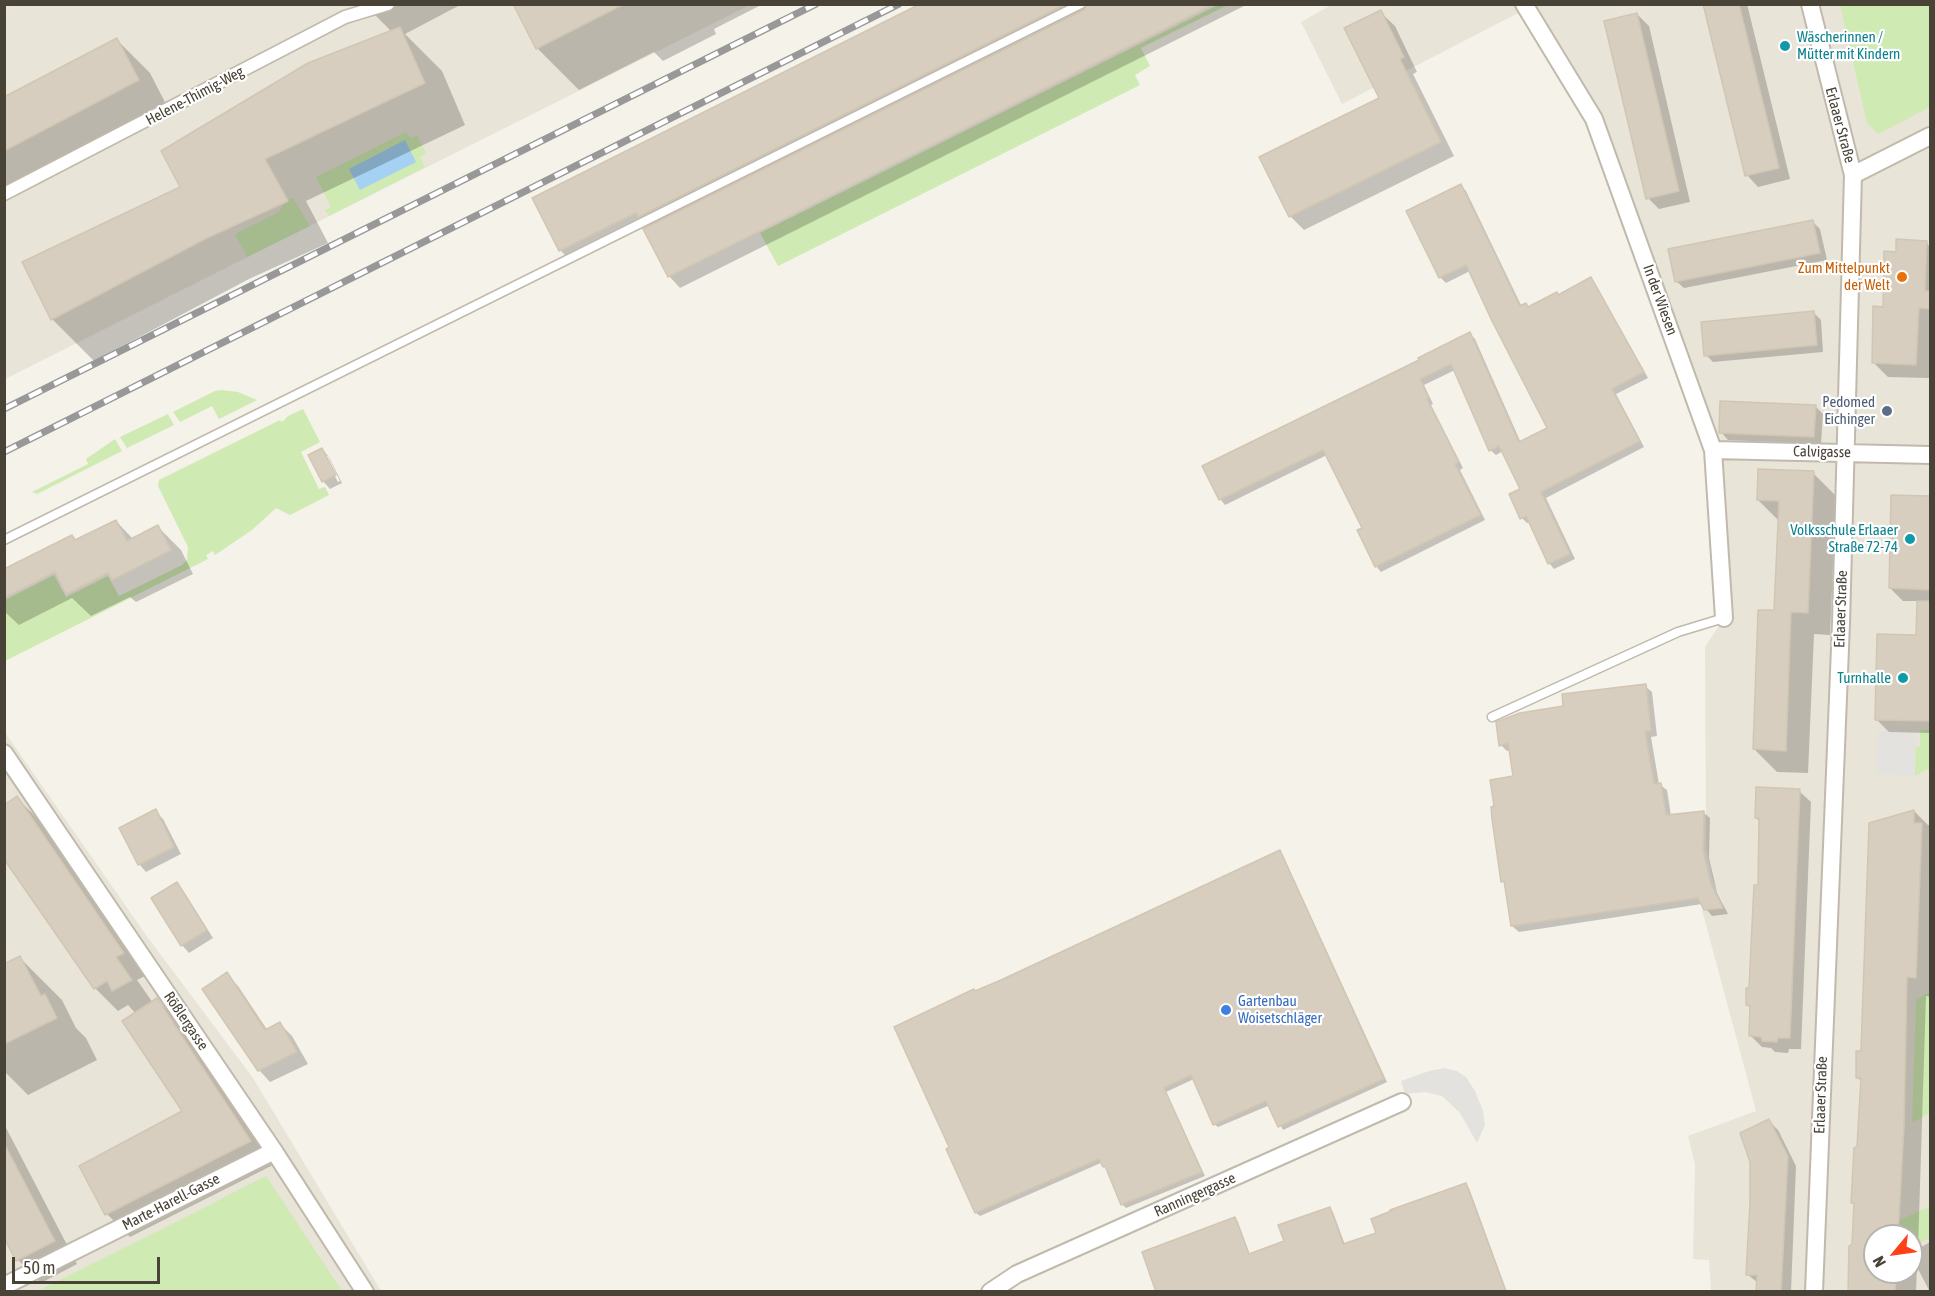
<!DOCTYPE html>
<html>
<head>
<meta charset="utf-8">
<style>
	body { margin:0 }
	#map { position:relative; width:1935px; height:1296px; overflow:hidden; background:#f5f2ea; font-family:"Asap Condensed",sans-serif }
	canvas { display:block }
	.frame { position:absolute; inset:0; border:6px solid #494337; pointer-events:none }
	.north { position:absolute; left:1863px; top:1224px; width:60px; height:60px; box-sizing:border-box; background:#fff; border:2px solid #b6b4af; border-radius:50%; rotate:241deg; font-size:16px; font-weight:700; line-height:24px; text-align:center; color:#494337 }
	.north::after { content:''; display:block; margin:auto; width:21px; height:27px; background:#ff4117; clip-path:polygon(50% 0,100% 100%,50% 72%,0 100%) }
	.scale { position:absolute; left:12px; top:1257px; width:148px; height:27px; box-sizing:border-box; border:3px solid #494337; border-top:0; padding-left:8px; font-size:18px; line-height:21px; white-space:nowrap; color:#494337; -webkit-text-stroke:4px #fff; paint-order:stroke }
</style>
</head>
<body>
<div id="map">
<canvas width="1935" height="1296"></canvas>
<div class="frame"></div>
<div class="north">N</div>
<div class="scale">50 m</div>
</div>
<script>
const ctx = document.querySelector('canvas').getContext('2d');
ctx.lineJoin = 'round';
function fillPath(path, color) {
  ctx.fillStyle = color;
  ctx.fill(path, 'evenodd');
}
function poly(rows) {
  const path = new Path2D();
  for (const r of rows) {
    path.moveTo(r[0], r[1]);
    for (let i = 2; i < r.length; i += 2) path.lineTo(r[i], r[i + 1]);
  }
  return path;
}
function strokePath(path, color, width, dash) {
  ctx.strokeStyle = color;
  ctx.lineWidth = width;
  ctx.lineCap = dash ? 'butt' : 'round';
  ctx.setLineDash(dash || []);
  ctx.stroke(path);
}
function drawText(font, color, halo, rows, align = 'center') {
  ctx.font = font + ' "Asap Condensed",sans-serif';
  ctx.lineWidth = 4.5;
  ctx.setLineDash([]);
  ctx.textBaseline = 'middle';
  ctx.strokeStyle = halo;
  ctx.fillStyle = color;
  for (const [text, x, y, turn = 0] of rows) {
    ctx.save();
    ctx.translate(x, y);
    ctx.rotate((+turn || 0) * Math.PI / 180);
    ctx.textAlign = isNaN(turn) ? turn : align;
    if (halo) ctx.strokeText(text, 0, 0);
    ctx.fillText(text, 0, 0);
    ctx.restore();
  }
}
fillPath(poly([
	[1333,4,1922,5,1930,22,1930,1291,1711,1291,1709,1260,1693,1259,1695,1165,1688,1136,1756,1111,1702,910,1724,905,1713,881,1706,849,1705,647,1724,618,1713,450,1598,129,1522,11,1342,104,1301,22],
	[1875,1236,1911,1236,1911,1272,1875,1272],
	[5,5,750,5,5,379],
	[4,731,146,935,253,1078,381,1291,5,1291]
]), '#e9e4d8');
fillPath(poly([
	[1218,5,1228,5,1141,48,1150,66,1135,75,1140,85,778,266,760,233],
	[1840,5,1930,5,1930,107,1878,134,1867,123],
	[406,132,410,138,417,135,426,153,420,157,425,167,329,216,325,210,331,207,316,177],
	[293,198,310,226,247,257,235,234,279,212,285,202],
	[222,390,238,392,257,400,219,419,212,406,180,422,173,412,215,391],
	[303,409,320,442,301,452,319,489,325,487,329,495,290,515,276,508,252,530,215,555,213,551,206,555,208,559,5,661,5,600,54,575,66,597,108,576,119,596,182,565,187,560,188,547,158,486,159,480,280,420,282,422,288,416],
	[168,414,174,425,127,448,120,437],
	[115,439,122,451,37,494,32,492,88,464,86,459],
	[1920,730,1930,730,1930,775,1928,769,1915,776,1915,747,1920,747],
	[1930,992,1930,1113,1912,1123,1916,999],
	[266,1176,342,1291,37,1291,170,1225],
	[1930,1206,1930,1238,1915,1245,1920,1256,1915,1259,1911,1250,1911,1236,1905,1236,1898,1221]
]), '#cfeab2');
fillPath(poly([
	[1877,731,1916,732,1915,776,1876,774],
	[1445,1068,1457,1071,1466,1077,1475,1091,1483,1111,1485,1125,1477,1143,1460,1113,1442,1096,1425,1092,1405,1094,1401,1081,1429,1071]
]), '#e4e2de');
fillPath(poly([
	[405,140,416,162,360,190,349,169]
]), '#a5d1f2');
fillPath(poly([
	[364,4,462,4,405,34,442,71,465,125,306,201,328,243,249,279,94,361,52,319,182,188,392,32],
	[515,4,763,4,714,29,716,34,663,61,654,52,579,90,537,48],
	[923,4,1248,4,680,288,669,276,650,227,647,224,572,262,560,250],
	[1704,4,1747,4,1790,179,1758,187,1747,175],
	[1380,12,1395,26,1417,72,1413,74,1454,156,1304,230,1290,216,1381,98],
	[1637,14,1649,26,1690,202,1659,209,1648,198],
	[117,40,150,73,171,114,4,201,4,99],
	[1461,185,1466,191,1522,307,1529,308,1557,294,1559,296,1591,279,1596,285,1648,378,1616,394,1644,447,1546,498,1575,559,1554,569,1549,563,1530,522,1527,523,1522,518,1522,490,1503,451,1496,455,1490,450,1455,370,1424,385,1433,404,1431,405,1463,468,1460,470,1485,520,1381,572,1376,566,1359,531,1364,528,1327,455,1225,505,1220,499,1421,361,1470,334,1475,339,1521,443,1549,428,1470,271,1446,283,1440,277,1408,211],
	[1813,222,1820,229,1827,260,1684,288,1676,281],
	[1926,242,1930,247,1929,378,1888,377,1873,362,1898,254],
	[1814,313,1821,320,1823,352,1713,362,1706,355],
	[1815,406,1823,414,1821,444,1728,440,1721,432],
	[322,449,329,457,342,483,330,489,323,481],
	[324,456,328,456,340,481,338,482],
	[1813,473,1836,496,1830,635,1814,634,1808,773,1777,772,1754,749,1776,612,1779,521,1758,500],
	[1893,497,1930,498,1930,733,1889,732,1876,719,1917,637,1918,601,1903,601,1890,588],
	[116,521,133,539,158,527,181,550,193,574,136,602,130,597,91,616,72,598,19,625,4,611,4,571,72,537,76,541],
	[1645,686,1652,692,1657,736,1651,737,1659,784,1667,790,1671,816,1703,812,1710,818,1709,858,1717,892,1728,914,1712,916,1702,904,1519,932,1512,926,1506,884,1503,881,1496,808,1515,777,1511,750,1507,751,1501,745,1565,708],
	[1799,791,1811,802,1801,1049,1789,1049,1788,1053,1775,1052,1771,1048,1762,1047,1751,1036,1752,1009,1747,1005,1751,990,1760,887,1760,822,1756,818],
	[17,798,40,821,145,976,137,980,153,1003,157,1000,180,1023,273,1165,130,1237,107,1214,184,1111,136,1014,128,1005,118,1011,95,988],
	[155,811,163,819,181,854,146,872,139,864],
	[1914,811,1928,825,1930,825,1930,997,1926,996,1918,1249,1930,1242,1930,1292,1917,1267,1916,1292,1849,1292,1856,1206,1853,1203,1859,1147,1862,1082,1858,1078],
	[1875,1236,1911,1236,1911,1272,1875,1272],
	[1280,852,1283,856,1387,1082,1283,1130,1270,1105,1218,1127,1214,1124,1194,1079,1166,1092,1205,1176,1126,1208,1123,1205,1108,1170,1103,1162,980,1216,976,1213,948,1150,951,1148,975,992],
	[176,884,184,892,213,938,189,953,182,945],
	[20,958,62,1000,76,1028,86,1038,97,1060,28,1095,4,1071,4,966],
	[226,974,238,986,268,1031,280,1024,292,1036,308,1064,270,1082,259,1070],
	[1769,1121,1778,1130,1796,1166,1791,1292,1758,1292,1758,1283,1747,1274],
	[4,1124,77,1264,41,1283,18,1260,4,1235],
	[1466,1185,1469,1188,1507,1292,1158,1292,1235,1218,1238,1222,1250,1255,1286,1242,1330,1209,1333,1212,1345,1245,1378,1233]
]), '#0003');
const building = poly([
	[513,4,624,4,536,49,513,4],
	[920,4,1066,4,638,217,636,213,559,251,532,198,920,4],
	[1087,4,1214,4,668,277,643,229,1084,10,1087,4],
	[1703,4,1739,4,1779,168,1745,176,1703,4],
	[1381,10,1404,57,1400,59,1441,142,1289,217,1259,157,1379,98,1344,28,1381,10],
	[1637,13,1679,191,1646,199,1604,21,1637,13],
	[400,27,425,83,265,159,288,201,207,238,51,320,22,262,180,187,161,151,308,63,400,27],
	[117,38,139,80,4,151,4,97,117,38],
	[1461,184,1520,306,1526,303,1528,307,1557,292,1558,295,1591,277,1644,372,1612,389,1640,441,1541,492,1570,554,1548,564,1526,516,1520,519,1509,494,1520,489,1499,446,1489,451,1451,364,1420,379,1429,398,1427,399,1459,462,1455,464,1481,515,1375,567,1357,530,1362,528,1323,450,1219,500,1202,466,1419,360,1418,358,1470,332,1519,442,1547,428,1492,321,1466,265,1439,278,1406,211,1461,184],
	[1813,220,1820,253,1675,282,1668,249,1813,220],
	[1896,239,1927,241,1925,291,1930,291,1930,309,1919,308,1916,365,1872,363,1873,306,1883,307,1884,251,1896,252,1896,239],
	[1814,311,1817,345,1704,356,1701,322,1814,311],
	[1720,401,1816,405,1814,437,1719,433,1720,401],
	[322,448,336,475,322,482,308,455,322,448],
	[1758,469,1814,471,1808,613,1791,612,1786,751,1753,749,1758,610,1774,610,1779,501,1757,500,1758,469],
	[1891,495,1930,496,1930,590,1889,588,1891,495],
	[116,520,127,541,158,525,171,550,112,580,108,573,66,594,55,572,4,598,4,569,72,535,75,540,116,520],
	[1917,601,1930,601,1930,721,1875,720,1877,634,1916,635,1917,601],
	[1646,684,1651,731,1645,731,1654,784,1661,783,1666,815,1704,811,1703,850,1711,884,1723,908,1704,910,1698,898,1511,926,1504,881,1501,882,1492,819,1491,807,1494,806,1490,780,1513,776,1508,743,1499,746,1496,722,1520,713,1563,706,1562,694,1646,684],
	[1756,787,1800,789,1790,1038,1778,1038,1777,1042,1762,1041,1761,1037,1749,1036,1750,1006,1746,1005,1746,988,1749,988,1754,885,1758,885,1759,818,1755,818,1756,787],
	[17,796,124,953,116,957,132,980,112,991,107,981,94,989,4,859,4,805,17,796],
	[156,809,174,847,138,865,119,828,156,809],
	[1914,810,1914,823,1922,823,1916,978,1907,977,1904,1126,1898,1236,1875,1236,1875,1272,1896,1272,1895,1292,1848,1292,1849,1246,1852,1244,1854,1203,1851,1203,1854,1148,1857,1146,1861,1078,1856,1078,1856,1051,1861,1051,1869,823,1914,810],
	[1280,850,1384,1079,1278,1127,1266,1101,1213,1125,1191,1075,1164,1088,1202,1172,1121,1205,1105,1166,1103,1167,1099,1159,975,1213,946,1149,949,1147,894,1027,974,989,975,991,1001,980,1280,850],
	[177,882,207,930,181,946,151,898,177,882],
	[20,956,41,996,45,994,57,1018,4,1044,4,964,20,956],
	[227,972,265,1030,280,1022,297,1052,258,1071,202,989,227,972],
	[157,998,251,1141,105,1215,79,1166,182,1111,122,1021,157,998],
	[1769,1119,1788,1156,1781,1292,1756,1292,1757,1275,1746,1275,1750,1202,1750,1162,1740,1133,1769,1119],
	[4,1143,55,1241,16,1261,4,1238,4,1143],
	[1466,1183,1506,1292,1156,1292,1142,1252,1235,1217,1249,1254,1284,1241,1278,1225,1330,1207,1343,1244,1376,1233,1371,1219,1391,1211,1390,1210,1466,1183]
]);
fillPath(building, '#d7cebf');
strokePath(building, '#d2c6b2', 1.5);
const service = poly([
	[4,540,1081,4],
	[1492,717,1678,632,1724,618]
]);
const pedestrian = poly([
	[4,194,345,17,388,4]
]);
const minor = poly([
	[1524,4,1594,119,1713,450,1724,618],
	[1810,4,1853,175,1841,623,1814,1292],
	[1853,175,1930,136],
	[1713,450,1930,455],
	[4,753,274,1151,365,1292],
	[4,1286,274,1151],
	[990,1292,1017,1274,1402,1102]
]);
strokePath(service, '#c1baac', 11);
strokePath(pedestrian, '#c1baac', 15);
strokePath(minor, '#c1baac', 20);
strokePath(service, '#fff', 8);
strokePath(pedestrian, '#fff', 12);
strokePath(minor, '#fff', 16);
const rail = poly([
	[4,409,816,4],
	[4,452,899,4]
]);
strokePath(rail, '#989898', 7);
strokePath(rail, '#fff', 4.5, [14]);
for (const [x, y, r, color] of [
	[1785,46,6,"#0f9aa8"],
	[1902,277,6,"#e8710a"],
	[1887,411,6,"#5c6f8a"],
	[1910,539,6,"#0f9aa8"],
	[1903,678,6,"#0f9aa8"],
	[1226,1010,6,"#3f7fe0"]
]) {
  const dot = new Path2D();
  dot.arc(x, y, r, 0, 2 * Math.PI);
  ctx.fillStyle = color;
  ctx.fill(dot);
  strokePath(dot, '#fff', 2);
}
drawText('15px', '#0d838f', '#fff', [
	["Wäscherinnen /",1797,37,"left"],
	["Mütter mit Kindern",1797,54,"left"],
	["Volksschule Erlaaer",1898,530],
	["Straße 72-74",1898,547],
	["Turnhalle",1891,678]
], 'right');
drawText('15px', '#494337', '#fff', [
	["Helene-Thimig-Weg",195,96,-28],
	["Erlaaer Straße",1840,125,75],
	["In der Wiesen",1660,300,70],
	["Calvigasse",1822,452,1],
	["Erlaaer Straße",1841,609,-88],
	["Rößlergasse",186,1021,56],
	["Erlaaer Straße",1821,1095,-88],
	["Ranningergasse",1195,1195,-24],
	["Marte-Harell-Gasse",171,1202,-27]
]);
drawText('15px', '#c56008', '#fff', [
	["Zum Mittelpunkt",1890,268],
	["der Welt",1890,285]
], 'right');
drawText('15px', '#4e5e75', '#fff', [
	["Pedomed",1875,402],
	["Eichinger",1875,419]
], 'right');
drawText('15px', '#366cbe', '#fff', [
	["Gartenbau",1238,1001],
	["Woisetschläger",1238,1018]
], 'left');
</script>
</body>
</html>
